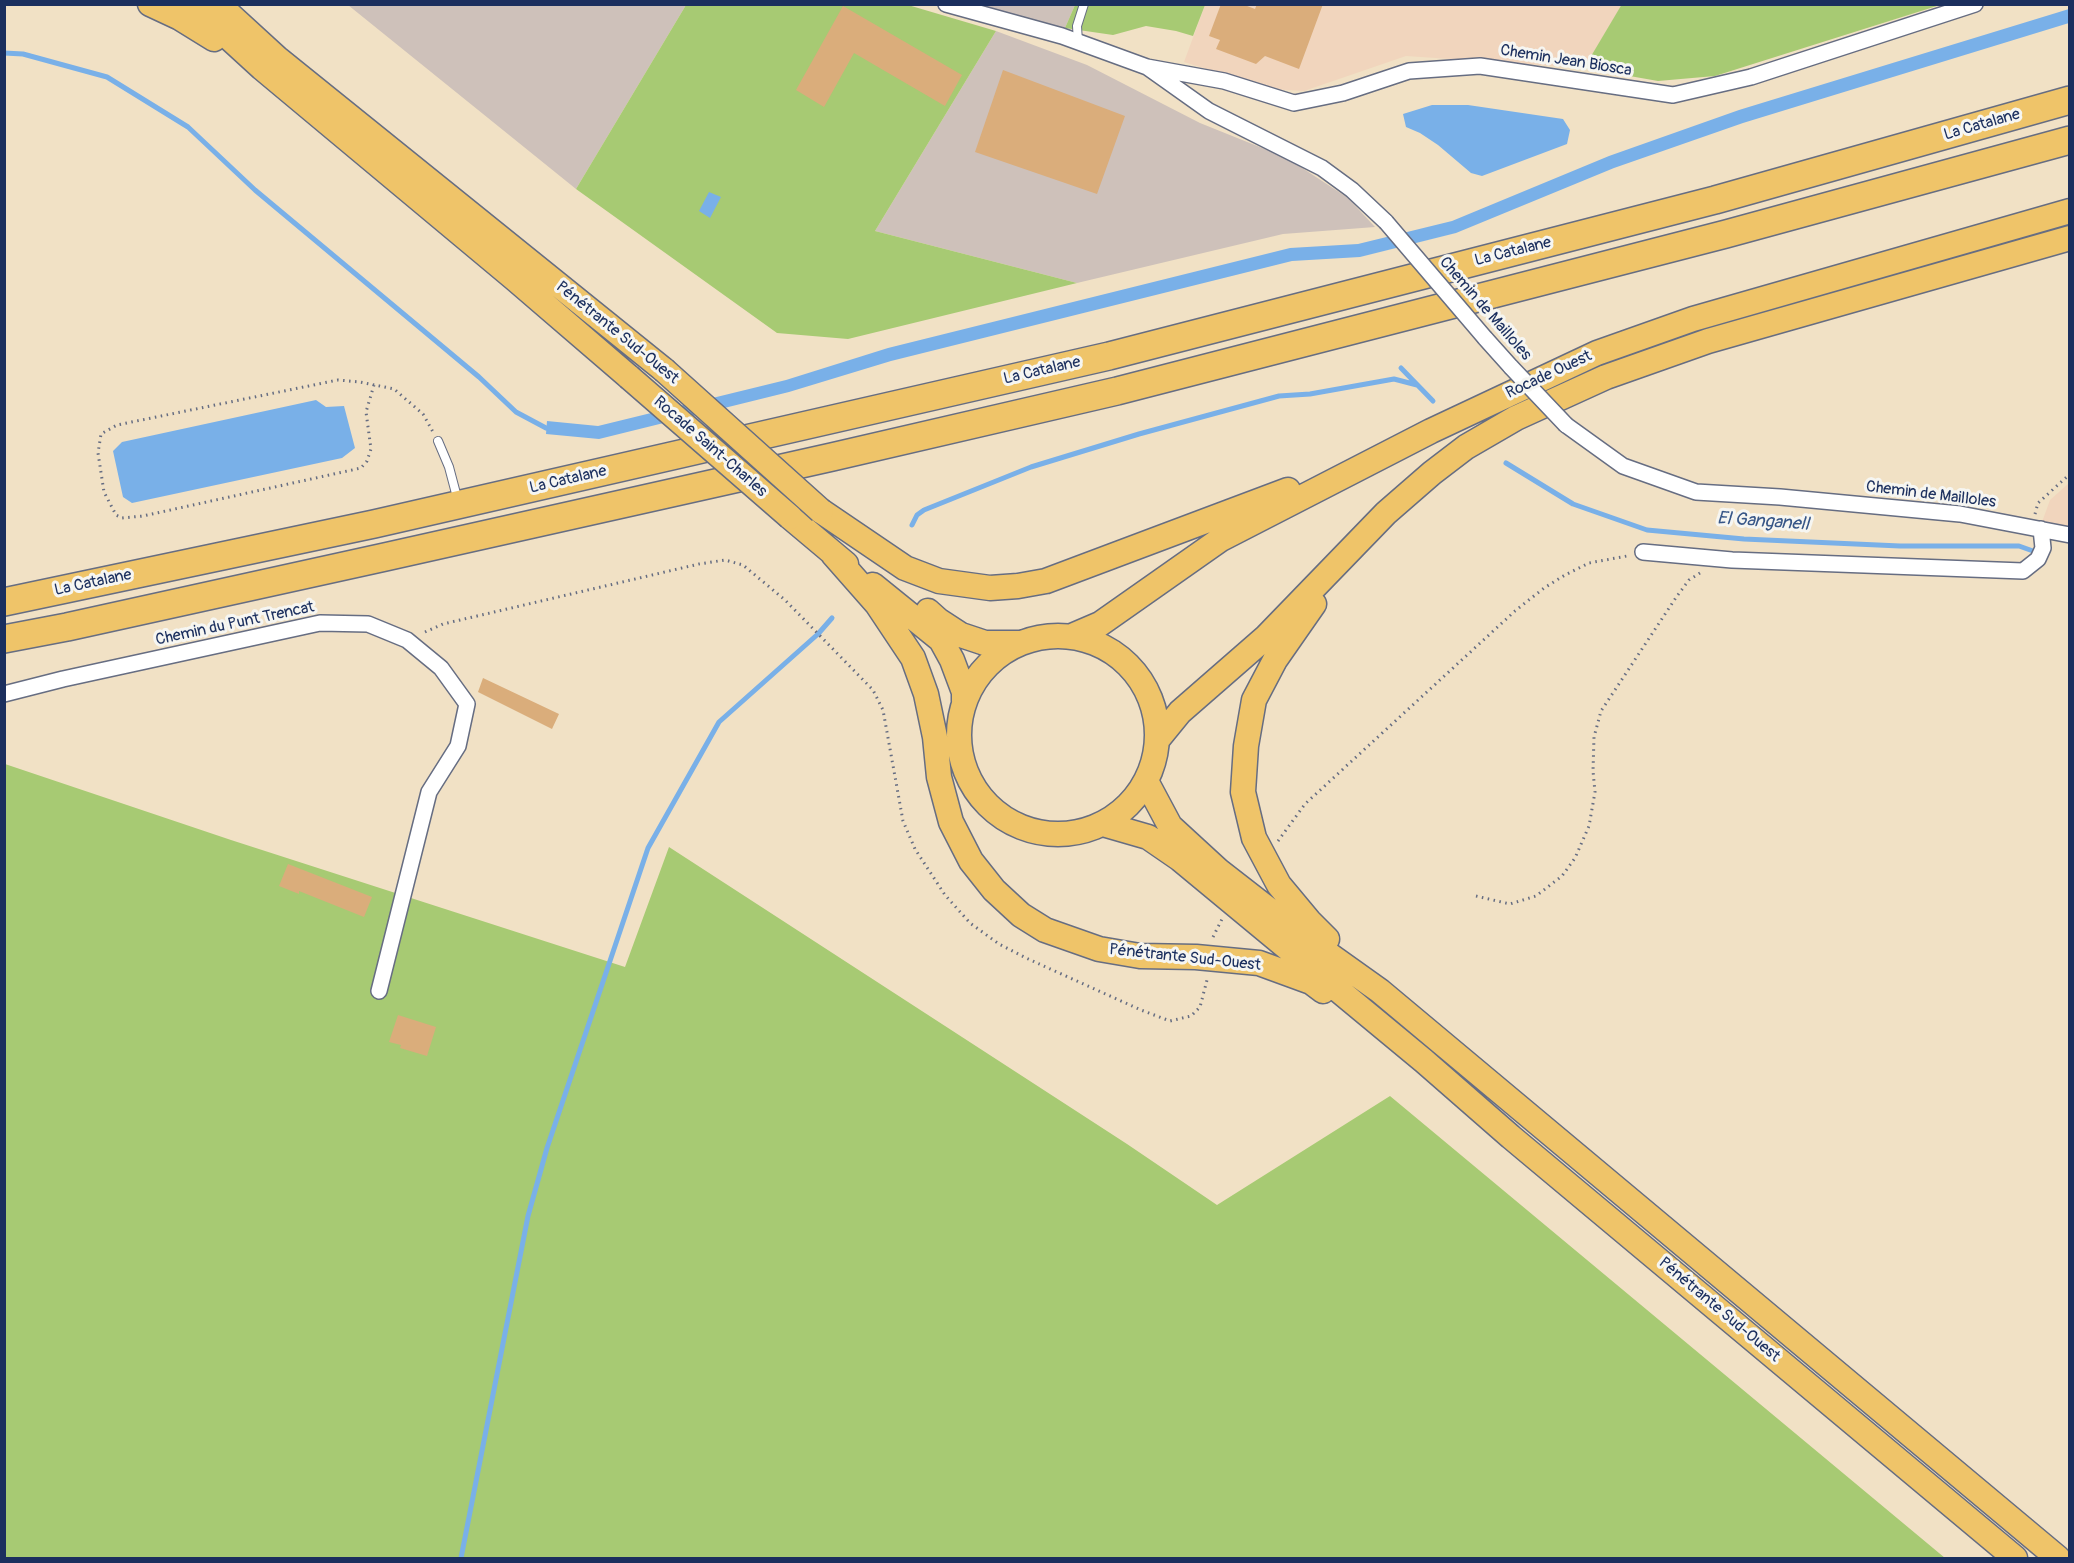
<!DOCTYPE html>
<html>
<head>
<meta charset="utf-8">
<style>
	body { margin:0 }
	#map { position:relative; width:2074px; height:1563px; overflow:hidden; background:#f1e1c5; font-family:Pangolin,sans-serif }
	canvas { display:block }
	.frame { position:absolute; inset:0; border:6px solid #1b2f5e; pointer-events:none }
</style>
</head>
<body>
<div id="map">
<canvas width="2074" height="1563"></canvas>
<div class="frame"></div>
</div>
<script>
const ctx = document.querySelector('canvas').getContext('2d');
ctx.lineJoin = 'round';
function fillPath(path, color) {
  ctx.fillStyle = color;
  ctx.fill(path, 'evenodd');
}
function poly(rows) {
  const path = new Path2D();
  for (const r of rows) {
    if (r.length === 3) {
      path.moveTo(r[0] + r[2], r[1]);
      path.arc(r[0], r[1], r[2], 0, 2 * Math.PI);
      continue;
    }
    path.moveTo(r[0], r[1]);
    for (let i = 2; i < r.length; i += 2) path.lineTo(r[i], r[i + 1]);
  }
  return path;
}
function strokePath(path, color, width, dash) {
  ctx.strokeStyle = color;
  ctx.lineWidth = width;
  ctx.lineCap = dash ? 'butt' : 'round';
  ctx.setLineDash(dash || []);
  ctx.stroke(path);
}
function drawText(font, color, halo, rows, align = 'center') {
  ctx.font = font + ' Pangolin,sans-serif';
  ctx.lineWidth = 6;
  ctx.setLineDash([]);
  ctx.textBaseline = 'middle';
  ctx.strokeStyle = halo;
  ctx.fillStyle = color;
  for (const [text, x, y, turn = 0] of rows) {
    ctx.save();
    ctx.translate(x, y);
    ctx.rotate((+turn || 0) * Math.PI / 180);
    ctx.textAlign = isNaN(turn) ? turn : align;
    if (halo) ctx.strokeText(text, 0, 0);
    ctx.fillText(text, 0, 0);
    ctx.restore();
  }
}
fillPath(poly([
	[1205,5,1622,5,1584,68,1406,56,1304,91,1271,89,1184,62],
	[2069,483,2069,527,2042,522,2050,500]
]), '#f1d5bd');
fillPath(poly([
	[348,5,686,5,576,189],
	[979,5,1075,5,1065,28],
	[996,31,1087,65,1200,123,1287,158,1348,198,1375,227,1283,234,1077,283,875,231]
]), '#cec1ba');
fillPath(poly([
	[1622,4,1940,4,1940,5,1715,76,1658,81,1584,68],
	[686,5,908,5,996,31,875,231,1077,283,848,339,777,333,576,189],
	[1075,5,1205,5,1193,36,1176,31,1146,26,1113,35,1065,28],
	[5,764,231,840,625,967,669,847,1127,1144,1217,1205,1390,1096,1945,1558,5,1558]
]), '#a7ca73');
fillPath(poly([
	[2069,9,2069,23,1743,123,1614,168,1456,233,1360,257,1292,261,891,361,789,392,599,439,546,434,547,421,598,426,786,380,888,348,1290,248,1358,244,1452,221,1609,156,1739,110],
	[1432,105,1468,105,1563,119,1570,130,1567,144,1482,176,1471,173,1438,145,1420,133,1406,127,1403,114],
	[709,192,721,197,710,218,699,211],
	[316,400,326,407,344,406,355,448,342,458,132,503,123,497,113,451,122,442]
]), '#79b0e8');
strokePath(poly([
	[4,53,23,54,107,77,188,127,255,190,479,377,516,412,546,428,553,429],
	[1401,368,1433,401],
	[1506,463,1573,504,1647,530,1744,539,1900,546,2019,546,2033,551],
	[912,525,917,515,924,510,1031,467,1139,434,1279,396,1310,394,1394,379,1417,385],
	[461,1558,528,1216,547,1148,648,848,719,722,818,634,832,618]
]), '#79b0e8', 5);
fillPath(poly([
	[1221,4,1242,4,1255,9,1257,4,1323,4,1299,69,1265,56,1256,64,1216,49,1220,40,1209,36],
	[843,6,962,75,945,106,854,53,824,107,796,90],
	[1003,70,1125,116,1097,194,975,152],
	[483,678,559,714,552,729,478,692],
	[288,864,372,897,364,917,299,891,299,894,279,886],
	[398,1015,436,1027,427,1056,400,1048,401,1045,389,1042]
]), '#daad7b');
const service = poly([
	[1078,42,1077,26,1084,4],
	[438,441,449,467,458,501]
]);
const minor = poly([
	[946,4,1062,36,1147,67,1209,111,1322,168,1352,190,1386,222],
	[1147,67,1224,81,1294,103,1343,93,1409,71,1480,66,1673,95,1751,77,1975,4],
	[1485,338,1511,367],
	[1566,425,1623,466,1696,492,1780,497,1960,514,2070,535],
	[1643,552,1732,560,2023,571,2038,559,2043,548,2041,529],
	[4,694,63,679,320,623,368,624,407,640,441,668,467,704,458,746,429,792,379,991]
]);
const trunk = poly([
	[150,4,180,18,214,39],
	[192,4,262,68,515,279,629,377],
	[218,4,277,58,664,370],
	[821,511,905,568,939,581,990,588,1018,586,1046,581,1288,490],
	[790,517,846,564],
	[833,554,877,604,913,658,926,694,935,737,939,777,951,822,971,861,994,890,1021,915,1045,930,1099,949,1140,956,1196,957,1259,963,1311,982,1323,991],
	[873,585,941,640,952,660,964,692,964,701],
	[1314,604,1275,660,1254,700,1246,746,1243,792,1254,838,1279,885,1309,921,1327,939],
	[928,611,938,620,961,635,985,643,1019,643],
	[1058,735,99],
	[1072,636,1100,624,1221,539,1431,431,1597,353,1693,319,2070,211],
	[1158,739,1180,712,1266,637,1386,513,1432,473,1466,447,1516,418,1606,377,1708,341,2070,238],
	[1146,781,1170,826,1219,871,1300,934,1380,991,2058,1558],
	[1103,824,1148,837,1180,859,1424,1061,1511,1137,2015,1558]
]);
const motorway = poly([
	[4,602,374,524,1109,356,1715,200,2070,100],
	[4,639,67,627,385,557,832,457,1117,391,1726,234,2070,140]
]);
strokePath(service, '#666d82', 10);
strokePath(minor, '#666d82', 18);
strokePath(trunk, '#666d82', 27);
strokePath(motorway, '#666d82', 30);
strokePath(poly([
	[374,385,366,412,371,449,367,461,361,468,143,516,122,518,116,515,104,492,98,453,101,434,117,425,338,380,360,382,394,389,423,414,433,432],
	[2035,514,2038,503,2070,474],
	[425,632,443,624,699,564,725,560,743,565,785,600,873,690,883,710,903,821,915,849,945,895,970,923,999,944,1026,958,1141,1010,1170,1021,1191,1016,1200,1007,1207,980],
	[1278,841,1305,804,1515,611,1544,588,1565,575,1589,563,1627,556],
	[1476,896,1510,904,1536,896,1562,876,1575,858,1589,826,1595,792,1593,771,1594,737,1601,711,1677,596,1689,580,1700,573],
	[1213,937,1222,919]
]), '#666d82', 3, [1.5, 4.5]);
strokePath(service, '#fff', 8);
strokePath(minor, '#fff', 15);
strokePath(trunk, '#efc469', 24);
strokePath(motorway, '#efc469', 27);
const minorBridge = poly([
	[1386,222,1485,338],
	[1511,367,1566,425]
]);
const trunkBridge = poly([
	[664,370,821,511],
	[629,377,790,517]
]);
strokePath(minorBridge, '#666d82', 18, []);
strokePath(trunkBridge, '#666d82', 27, []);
strokePath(minorBridge, '#fff', 15);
strokePath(trunkBridge, '#efc469', 24);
drawText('16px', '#1b2f5e', '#f6f6f2', [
	["Chemin Jean Biosca",1566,61,9],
	["La Catalane",1982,125,-16],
	["La Catalane",1513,252,-14],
	["Chemin de Mailloles",1485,309,49],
	["Pénétrante Sud-Ouest",617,333,39],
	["La Catalane",1042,371,-13],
	["Rocade Ouest",1549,375,-25],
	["Rocade Saint-Charles",710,447,41],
	["La Catalane",568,480,-13],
	["Chemin de Mailloles",1931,495,7],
	["La Catalane",93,583,-12],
	["Chemin du Punt Trencat",235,624,-12],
	["Pénétrante Sud-Ouest",1185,958,6],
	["Pénétrante Sud-Ouest",1719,1310,40]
]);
drawText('italic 18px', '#375687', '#f6f6f2', [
	["El Ganganell",1763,522,4]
]);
</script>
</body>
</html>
